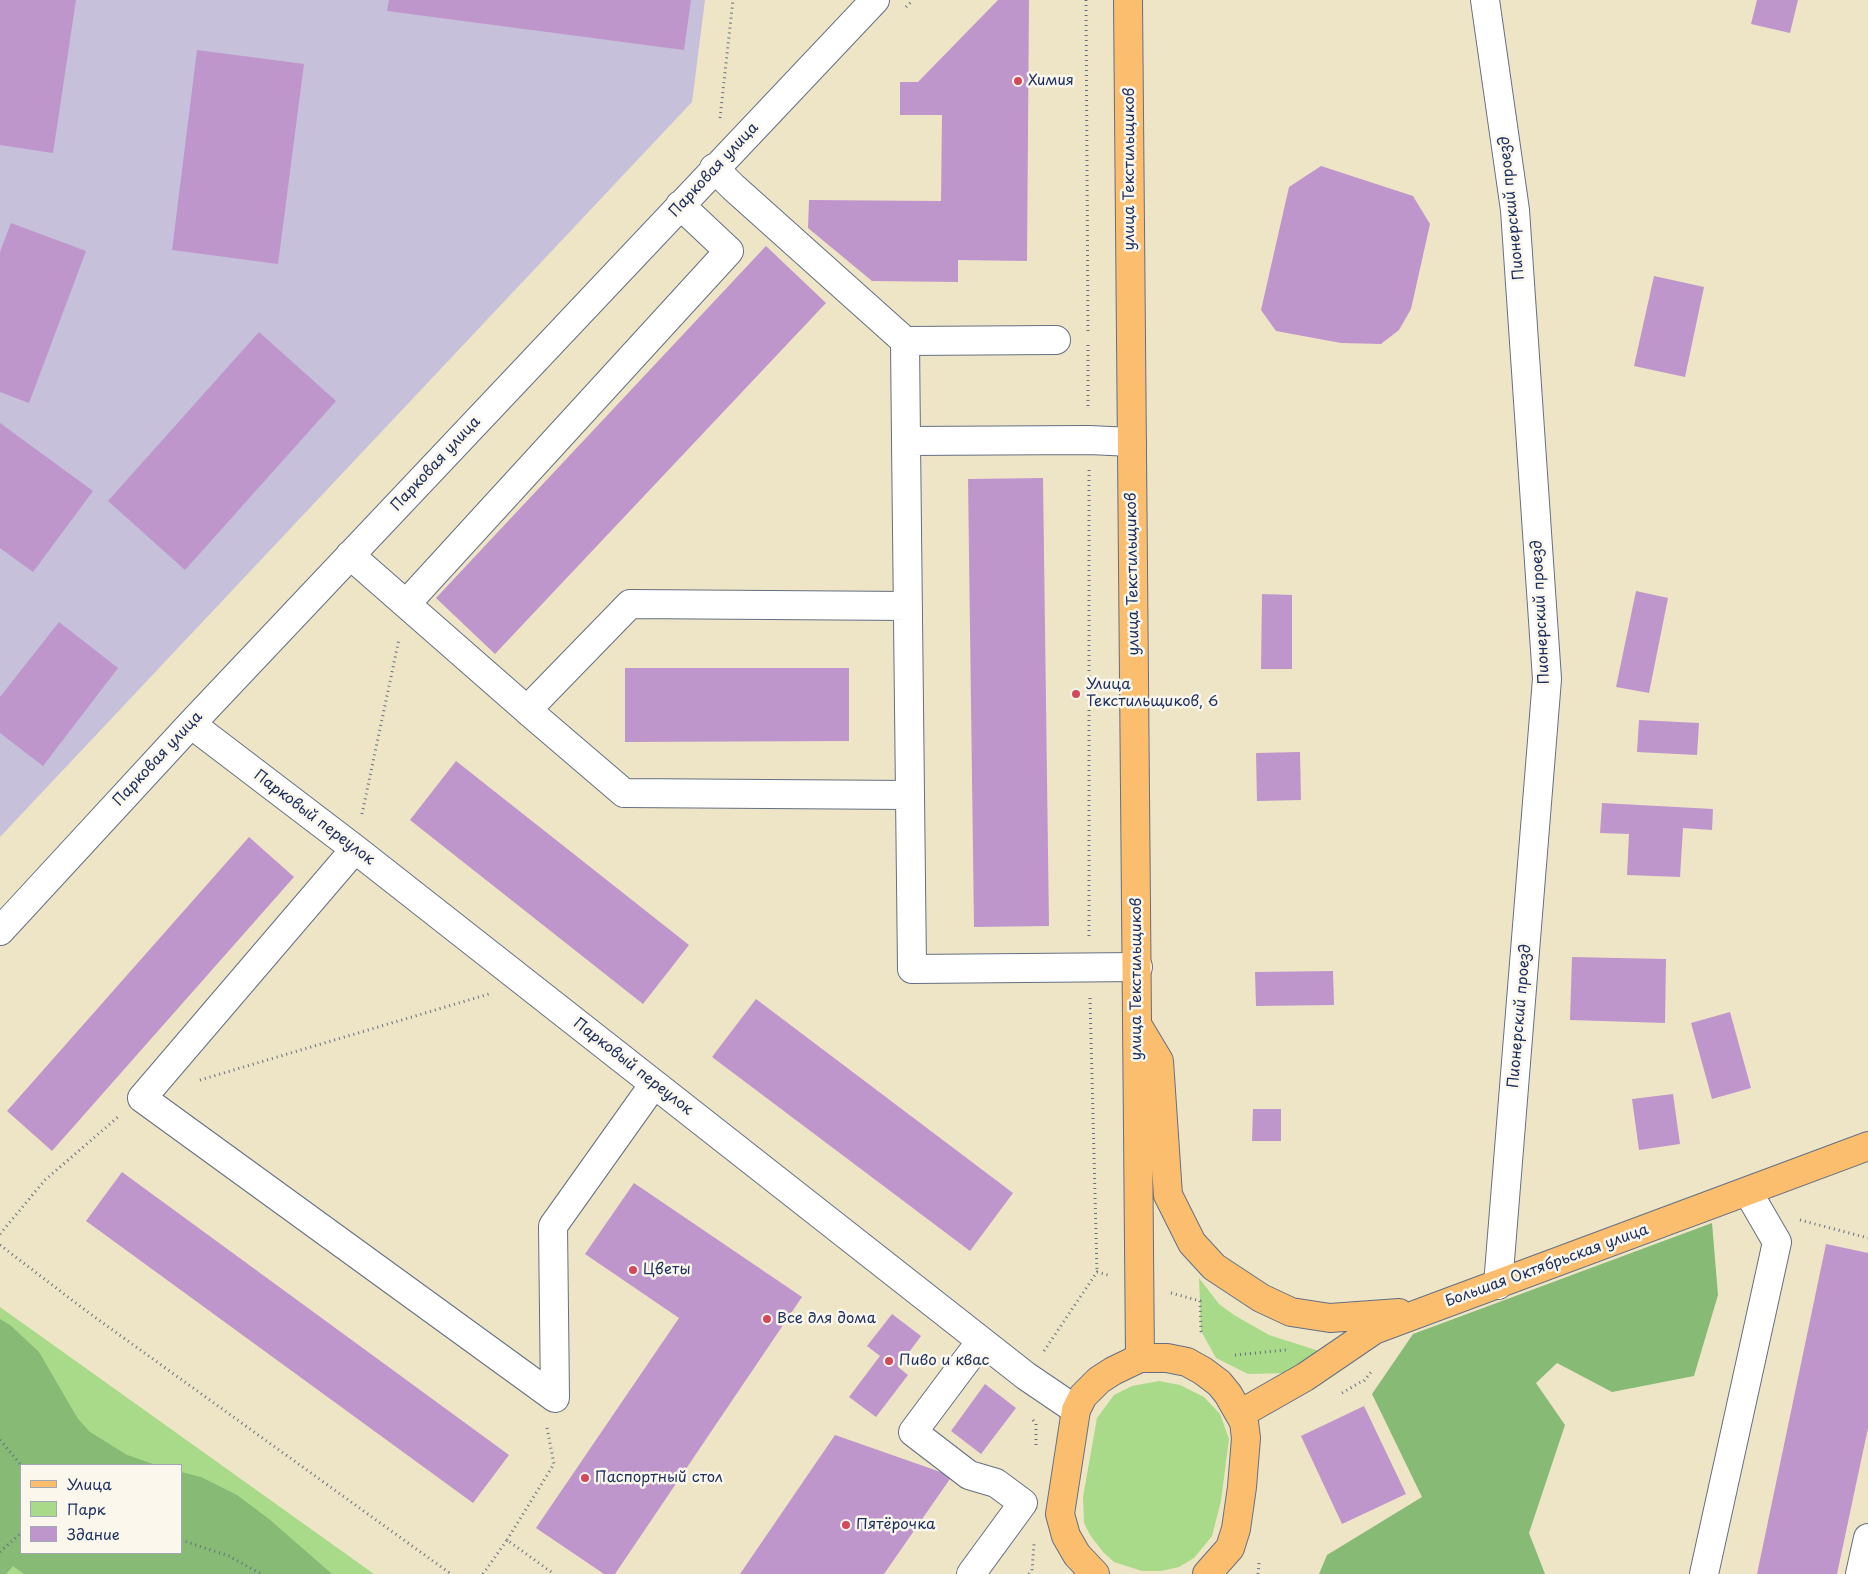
<!DOCTYPE html>
<html>
<head>
<meta charset="utf-8">
<style>
	body { margin:0 }
	#map { position:relative; width:1868px; height:1574px; overflow:hidden; background:#eee5c7; font-family:"Playpen Sans",sans-serif }
	canvas { display:block }
	.legend { position:absolute; left:20px; top:1464px; width:162px; height:90px; box-sizing:border-box; background:#fbf7ec; border:1px solid #a1a7b3; margin:0; padding:6px 9px; list-style:none; font-size:15px; color:#1b2f5e }
	.legend li { display:flex; align-items:center; gap:10px; height:25px }
	.legend b { width:25px; border:1px solid #a1a7b3 }
</style>
</head>
<body>
<div id="map">
<canvas width="1868" height="1574"></canvas>
<ul class="legend">
<li><b style="height:6px;background:#fabe6e"></b>Улица</li>
<li><b style="height:14px;background:#a9da89"></b>Парк</li>
<li><b style="height:14px;background:#be96cc"></b>Здание</li>
</ul>
</div>
<script>
const ctx = document.querySelector('canvas').getContext('2d');
ctx.lineJoin = 'round';
function fillPath(path, color) {
  ctx.fillStyle = color;
  ctx.fill(path, 'evenodd');
}
function poly(rows) {
  const path = new Path2D();
  for (const r of rows) {
    path.moveTo(r[0], r[1]);
    for (let i = 2; i < r.length; i += 2) path.lineTo(r[i], r[i + 1]);
  }
  return path;
}
function strokePath(path, color, width, dash) {
  ctx.strokeStyle = color;
  ctx.lineWidth = width;
  ctx.lineCap = dash ? 'butt' : 'round';
  ctx.setLineDash(dash || []);
  ctx.stroke(path);
}
function drawText(font, color, halo, rows, align = 'center') {
  ctx.font = font + ' "Playpen Sans",sans-serif';
  ctx.lineWidth = 5;
  ctx.setLineDash([]);
  ctx.textBaseline = 'middle';
  ctx.strokeStyle = halo;
  ctx.fillStyle = color;
  for (const [text, x, y, turn = 0] of rows) {
    ctx.save();
    ctx.translate(x, y);
    ctx.rotate((+turn || 0) * Math.PI / 180);
    ctx.textAlign = isNaN(turn) ? turn : align;
    if (halo) ctx.strokeText(text, 0, 0);
    ctx.fillText(text, 0, 0);
    ctx.restore();
  }
}
fillPath(poly([
	[0,0,705,0,692,102,0,837]
]), '#c6c0da');
fillPath(poly([
	[1199,1278,1219,1304,1234,1315,1269,1335,1319,1351,1288,1373,1248,1374,1216,1358,1201,1331],
	[0,1307,374,1574,0,1574],
	[21,1465,181,1465,181,1553,21,1553],
	[1159,1381,1180,1385,1204,1397,1220,1414,1229,1439,1221,1501,1212,1536,1194,1558,1179,1567,1161,1571,1142,1571,1114,1562,1103,1552,1090,1535,1084,1523,1083,1497,1097,1418,1114,1395,1132,1386]
]), '#a9da89');
fillPath(poly([
	[1712,1223,1718,1295,1694,1376,1612,1392,1557,1363,1536,1383,1565,1425,1529,1533,1545,1574,1319,1574,1327,1555,1422,1497,1372,1394,1413,1334],
	[0,1319,10,1325,39,1352,78,1419,90,1432,127,1455,156,1465,21,1465,21,1553,181,1553,181,1472,201,1477,237,1495,269,1519,332,1574,24,1574,13,1566,6,1574,0,1574]
]), '#86ba75');
fillPath(poly([
	[0,0,76,0,53,153,0,145],
	[389,0,691,0,684,50,387,11],
	[998,0,1029,0,1027,261,958,260,958,282,872,281,808,228,809,200,941,201,942,115,900,115,900,82,918,82],
	[1757,0,1798,0,1790,33,1751,24],
	[197,50,304,64,278,264,172,250],
	[1321,166,1413,196,1430,224,1411,309,1399,330,1381,344,1341,343,1276,331,1261,310,1289,187],
	[11,223,86,251,29,403,0,392,0,252],
	[766,246,826,303,495,654,436,598],
	[1654,276,1704,287,1685,377,1634,366],
	[259,332,336,401,185,570,108,501],
	[0,423,93,491,33,572,0,548],
	[1043,478,1049,926,974,927,968,479],
	[1636,591,1668,598,1649,693,1616,687],
	[1262,594,1292,595,1292,669,1261,669],
	[59,622,118,668,43,766,0,733,0,697],
	[625,668,849,668,849,741,625,742],
	[1639,720,1699,723,1697,755,1637,752],
	[1300,752,1301,800,1257,801,1256,753],
	[456,761,689,945,643,1004,410,820],
	[1602,803,1713,809,1712,830,1683,828,1680,877,1627,875,1629,834,1600,833],
	[249,837,294,877,52,1151,7,1111],
	[1572,957,1666,959,1665,1023,1570,1020],
	[1333,971,1334,1005,1256,1006,1255,972],
	[756,999,1013,1193,970,1251,712,1057],
	[1730,1012,1751,1088,1712,1099,1691,1023],
	[1673,1094,1680,1144,1639,1150,1632,1099],
	[1253,1109,1281,1109,1281,1141,1252,1141],
	[122,1172,509,1455,473,1503,86,1221],
	[634,1183,802,1297,615,1574,604,1574,536,1528,679,1318,585,1254],
	[1826,1244,1868,1253,1868,1428,1837,1574,1757,1574],
	[892,1314,921,1336,898,1367,908,1375,876,1417,849,1397,880,1356,867,1346],
	[985,1384,1016,1408,981,1454,951,1431],
	[1364,1406,1406,1494,1342,1524,1301,1436],
	[835,1435,952,1476,884,1574,740,1574]
]), '#be96cc');
const minor = poly([
	[1485,0,1515,210,1547,679,1498,1285],
	[714,168,733,187,905,341,906,441],
	[905,341,1056,340],
	[1132,442,1089,440,906,441,910,795,912,969,1138,967],
	[350,555,527,710],
	[406,604,729,251,680,205],
	[908,606,630,604,527,710,624,793,910,795],
	[191,724,355,849,1026,1376,1076,1410],
	[355,849,142,1098,555,1398,553,1226,654,1084],
	[0,931,191,724,875,0],
	[971,1574,1023,1503,996,1483,969,1475,913,1432,981,1341],
	[1704,1574,1777,1242,1748,1192],
	[1860,1574,1868,1538]
]);
const major = poly([
	[1128,0,1140,1358],
	[1138,1026,1159,1061,1168,1195,1192,1243,1214,1267,1261,1298,1291,1312,1330,1318,1399,1313],
	[1240,1414,1305,1377,1374,1330,1868,1146],
	[1095,1574,1077,1555,1066,1536,1060,1514,1076,1410,1083,1396,1099,1380,1113,1371,1140,1358,1167,1358,1187,1362,1203,1371,1219,1383,1228,1394,1244,1422,1246,1438,1242,1487,1236,1529,1230,1548,1207,1574]
]);
strokePath(minor, '#656f83', 30);
strokePath(major, '#656f83', 30);
strokePath(poly([
	[1086,0,1088,334],
	[906,7,913,0],
	[720,118,733,0],
	[1088,345,1088,409],
	[1089,470,1089,937],
	[362,814,399,639],
	[1090,998,1097,1272],
	[200,1080,489,994],
	[1800,1220,1868,1238],
	[0,1234,45,1180,118,1117],
	[0,1245,85,1310,451,1574],
	[1171,1293,1200,1301,1201,1331,1203,1335],
	[1044,1351,1097,1272,1108,1275],
	[1235,1355,1286,1350],
	[1364,1381,1371,1372],
	[1342,1393,1364,1380],
	[1033,1420,1036,1424,1036,1448],
	[0,1440,21,1465],
	[181,1540,229,1556,261,1574],
	[507,1540,554,1464,547,1428],
	[0,1552,21,1533],
	[483,1574,507,1540,554,1574],
	[1029,1574,1032,1571,1034,1544],
	[1258,1574,1259,1563]
]), '#656f83', 3, [1, 4]);
strokePath(minor, '#fff', 28);
strokePath(major, '#fabe6e', 28);
for (const [x, y, r, color] of [
	[1018,81,5,"#d1495b"],
	[1076,694,5,"#d1495b"],
	[633,1270,5,"#d1495b"],
	[767,1319,5,"#d1495b"],
	[889,1361,5,"#d1495b"],
	[585,1478,5,"#d1495b"],
	[846,1525,5,"#d1495b"]
]) {
  const dot = new Path2D();
  dot.arc(x, y, r, 0, 2 * Math.PI);
  ctx.fillStyle = color;
  ctx.fill(dot);
  strokePath(dot, '#fbf7ec', 2);
}
drawText('15px', '#1b2f5e', '#fbf7ec', [
	["Химия",1028,81],
	["Улица",1086,685],
	["Текстильщиков, 6",1086,702],
	["Цветы",643,1270],
	["Все для дома",777,1319],
	["Пиво и квас",899,1361],
	["Паспортный стол",595,1478],
	["Пятёрочка",856,1525]
], 'left');
drawText('15px', '#1b2f5e', '#fbf7ec', [
	["улица Текстильщиков",1130,169,-90],
	["Парковая улица",714,170,-47],
	["Пионерский проезд",1512,208,-96],
	["Парковая улица",436,464,-47],
	["улица Текстильщиков",1133,574,-91],
	["Пионерский проезд",1541,612,-93],
	["Парковая улица",158,759,-47],
	["Парковый переулок",314,818,37],
	["улица Текстильщиков",1137,979,-90],
	["Пионерский проезд",1520,1016,-85],
	["Парковый переулок",633,1067,38],
	["Большая Октябрьская улица",1547,1266,-20]
]);
</script>
</body>
</html>
